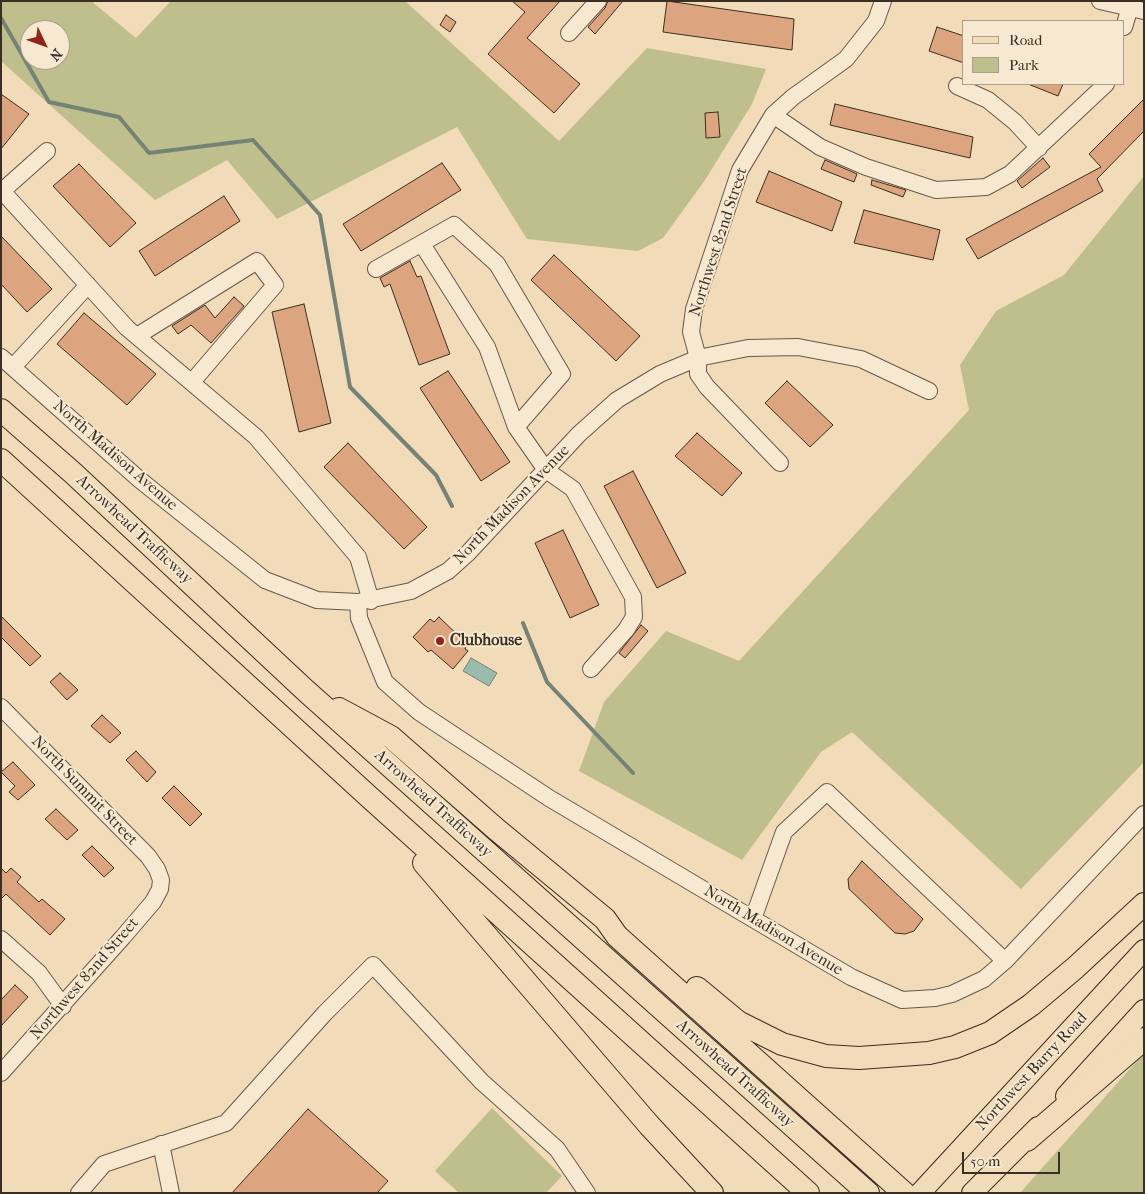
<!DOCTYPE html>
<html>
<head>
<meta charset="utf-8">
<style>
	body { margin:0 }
	#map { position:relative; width:1145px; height:1194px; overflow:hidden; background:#f1dbb8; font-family:"IM FELL French Canon",serif }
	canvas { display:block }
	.frame { position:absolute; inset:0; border:2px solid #3a2f22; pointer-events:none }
	.legend { position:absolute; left:962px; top:20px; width:162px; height:65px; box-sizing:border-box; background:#f6e8d1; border:1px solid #ab9e8b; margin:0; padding:6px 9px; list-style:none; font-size:15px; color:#3a2f22 }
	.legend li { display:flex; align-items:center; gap:10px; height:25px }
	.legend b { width:25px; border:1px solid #ab9e8b }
	.north { position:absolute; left:20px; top:20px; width:50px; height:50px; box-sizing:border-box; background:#f6e8d1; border:1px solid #ab9e8b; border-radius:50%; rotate:132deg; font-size:14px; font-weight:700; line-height:20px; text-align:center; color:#3a2f22 }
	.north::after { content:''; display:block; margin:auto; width:18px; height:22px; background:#8f2418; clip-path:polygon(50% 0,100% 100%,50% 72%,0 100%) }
	.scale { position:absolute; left:962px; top:1152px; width:98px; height:22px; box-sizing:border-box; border:2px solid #3a2f22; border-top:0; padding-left:6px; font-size:15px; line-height:18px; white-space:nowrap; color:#3a2f22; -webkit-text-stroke:4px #f6e8d1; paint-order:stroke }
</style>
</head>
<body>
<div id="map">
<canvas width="1145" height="1194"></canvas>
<div class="frame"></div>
<ul class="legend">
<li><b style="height:6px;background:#f1dbb8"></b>Road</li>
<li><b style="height:14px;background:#bebf8c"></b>Park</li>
</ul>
<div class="north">N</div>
<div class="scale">50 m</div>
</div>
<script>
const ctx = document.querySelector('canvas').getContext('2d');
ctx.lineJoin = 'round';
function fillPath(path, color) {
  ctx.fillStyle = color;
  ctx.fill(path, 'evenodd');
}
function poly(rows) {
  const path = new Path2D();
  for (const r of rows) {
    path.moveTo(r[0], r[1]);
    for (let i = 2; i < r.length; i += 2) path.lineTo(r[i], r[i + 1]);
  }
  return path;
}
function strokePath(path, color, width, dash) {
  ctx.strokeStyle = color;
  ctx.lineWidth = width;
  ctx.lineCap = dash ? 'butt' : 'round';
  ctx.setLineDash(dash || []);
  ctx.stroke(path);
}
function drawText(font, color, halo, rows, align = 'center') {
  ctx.font = font + ' "IM FELL French Canon",serif';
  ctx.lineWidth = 4;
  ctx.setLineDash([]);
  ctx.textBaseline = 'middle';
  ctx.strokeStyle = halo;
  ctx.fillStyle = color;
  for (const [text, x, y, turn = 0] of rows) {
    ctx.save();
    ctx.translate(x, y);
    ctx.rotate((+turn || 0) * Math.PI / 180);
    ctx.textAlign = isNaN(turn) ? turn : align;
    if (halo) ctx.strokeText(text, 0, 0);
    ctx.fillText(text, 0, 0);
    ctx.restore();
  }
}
fillPath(poly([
	[1,1,91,1,136,38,171,1,405,1,559,141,647,48,766,69,752,104,705,180,663,238,638,251,527,239,457,127,277,219,227,160,155,200,1,61],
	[30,30,60,30,60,60,30,60],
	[1144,176,1144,762,1021,889,852,732,821,752,742,860,579,771,604,702,666,631,739,661,969,410,960,365,996,311,1064,275],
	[1144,1053,1144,1193,1020,1193],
	[492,1108,562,1176,546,1193,459,1193,435,1171]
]), '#bebf8c');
const water = poly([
	[471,658,497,673,489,686,463,671,471,658]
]);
fillPath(water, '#9bbbad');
strokePath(water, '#748375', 1);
strokePath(poly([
	[1,18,49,102,119,117,149,153,253,140,320,215,350,387,436,475,452,506],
	[523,623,547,682,633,773]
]), '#748375', 4);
const building = poly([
	[512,1,560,1,527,38,580,84,554,113,488,54,525,12,512,1],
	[608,1,623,1,595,34,588,27,605,8,608,1],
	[667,1,794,19,792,50,663,32,667,1],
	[446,15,456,22,450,32,440,25,446,15],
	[937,27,964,36,964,63,929,51,937,27],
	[1028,84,1063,84,1058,96,1028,84],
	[1,94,29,114,1,149,1,94],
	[1144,99,1144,131,1097,179,1103,191,978,259,966,239,1101,167,1089,154,1144,99],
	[835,104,973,137,970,158,830,125,835,104],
	[718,112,720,137,706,138,705,113,718,112],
	[1043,158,1050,167,1022,188,1017,181,1043,158],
	[825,160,857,174,854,182,821,169,825,160],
	[442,163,461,190,361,251,343,224,442,163],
	[79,164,136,223,110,247,53,186,79,164],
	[769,171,842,202,832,231,756,202,769,171],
	[872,180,906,190,903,197,871,185,872,180],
	[224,196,240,221,155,276,139,251,224,196],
	[864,210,940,230,933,260,854,243,864,210],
	[1,236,52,289,27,312,1,284,1,236],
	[554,255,640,336,616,361,531,280,554,255],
	[410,261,417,277,421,276,450,354,419,365,390,284,384,287,380,278,410,261],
	[234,297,244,306,211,343,191,325,178,334,172,326,205,305,215,318,234,297],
	[304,304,331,423,299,432,272,312,304,304],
	[84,313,156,374,127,405,57,344,84,313],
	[448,371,510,462,481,481,420,388,448,371],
	[787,381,833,425,810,447,765,403,787,381],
	[697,433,742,473,722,496,675,456,697,433],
	[348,443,427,527,404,549,324,467,348,443],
	[633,471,686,573,657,588,604,486,633,471],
	[563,530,599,605,570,618,535,543,563,530],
	[1,616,41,656,30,666,1,637,1,616],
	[439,617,467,644,465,649,468,651,453,669,431,650,428,652,413,637,430,619,434,622,439,617],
	[641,625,648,631,625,658,619,653,641,625],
	[60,673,78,690,67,700,50,682,60,673],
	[102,715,121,733,110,743,91,726,102,715],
	[136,751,156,772,147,782,126,760,136,751],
	[13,762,35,785,18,800,9,792,15,786,1,772,13,762],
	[174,786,202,814,190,826,162,798,174,786],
	[56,809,78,830,67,840,45,819,56,809],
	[92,846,114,868,104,877,82,855,92,846],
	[862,861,923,919,914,931,905,934,895,933,849,889,848,879,862,861],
	[1,868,6,873,11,868,21,877,17,882,39,902,42,899,65,919,50,935,6,894,1,899,1,868],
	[15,985,28,997,1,1026,1,1000,15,985],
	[308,1109,388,1181,377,1193,232,1193,308,1109]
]);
fillPath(building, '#dca47f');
strokePath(building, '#3a2f22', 1);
const minor = poly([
	[1100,1,1144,11],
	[1124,27,1132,1],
	[569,33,598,1],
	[957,86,988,100,1015,122,1039,148],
	[773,115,820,147,866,167,936,190,986,187,1010,174,1106,84],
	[1,190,127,328,256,437,358,557,371,601],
	[1,192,47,151],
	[422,244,487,347,516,427,546,470,573,489,633,597,634,617,626,630,591,669],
	[376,269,454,225,497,264,562,374,516,427],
	[137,336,257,261,275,285,192,382],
	[1,357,140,480,265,580,317,600,358,602,411,591,448,571,468,553,579,434,617,400,660,374,698,358,748,348,798,347,861,359,929,391],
	[13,367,88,285],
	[780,463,707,387,698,374,698,358,691,332,694,309,740,170,773,115,793,97,846,59,876,21,883,1],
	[358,602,359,618,385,682,419,712,549,798,851,977,902,1000,935,998,952,994,984,979,1005,961,1144,814],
	[1,707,148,856,157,869,161,880,160,889,153,902,123,937,1,1073],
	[753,919,784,832,827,792,1005,961],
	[1,939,39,973,63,1006],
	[161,1144,171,1193],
	[79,1193,104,1164,226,1123,325,1013,373,965,482,1082,557,1149,587,1193]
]);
const major = poly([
	[1066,1096,1144,1010],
	[920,1193,1144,950],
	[972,1193,1038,1127]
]);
const highway = poly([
	[1,410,73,473,305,690,868,1193],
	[1,460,367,795,808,1193],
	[339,709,391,737,496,829,605,919,617,936,904,1193],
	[424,863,649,1125,712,1193],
	[697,988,738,1022,782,1044,826,1056,859,1058,929,1053,955,1047,990,1033,1031,1005,1075,968,1144,904],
	[1027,1140,1144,1039]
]);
strokePath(minor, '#685a48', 18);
strokePath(major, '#3a2f22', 22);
strokePath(highway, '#3a2f22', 24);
strokePath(minor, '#f6e8d1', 16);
strokePath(major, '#f1dbb8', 20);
strokePath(highway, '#f1dbb8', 22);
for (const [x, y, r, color] of [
	[440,641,5,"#8f2418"]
]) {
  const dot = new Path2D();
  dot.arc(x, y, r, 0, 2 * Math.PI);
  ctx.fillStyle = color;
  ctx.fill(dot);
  strokePath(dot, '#f6e8d1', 2);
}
drawText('16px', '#3a2f22', '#f6e8d1', [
	["Northwest 82nd Street",719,242,-72],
	["North Madison Avenue",115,456,41],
	["North Madison Avenue",512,505,-46],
	["Arrowhead Trafficway",134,530,43],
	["North Summit Street",84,791,46],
	["Arrowhead Trafficway",433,804,42],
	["North Madison Avenue",773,931,31],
	["Northwest 82nd Street",85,979,-49],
	["Northwest Barry Road",1032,1072,-47],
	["Arrowhead Trafficway",735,1074,42]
]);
drawText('bold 16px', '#3a2f22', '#f6e8d1', [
	["Clubhouse",450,641]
], 'left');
</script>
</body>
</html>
